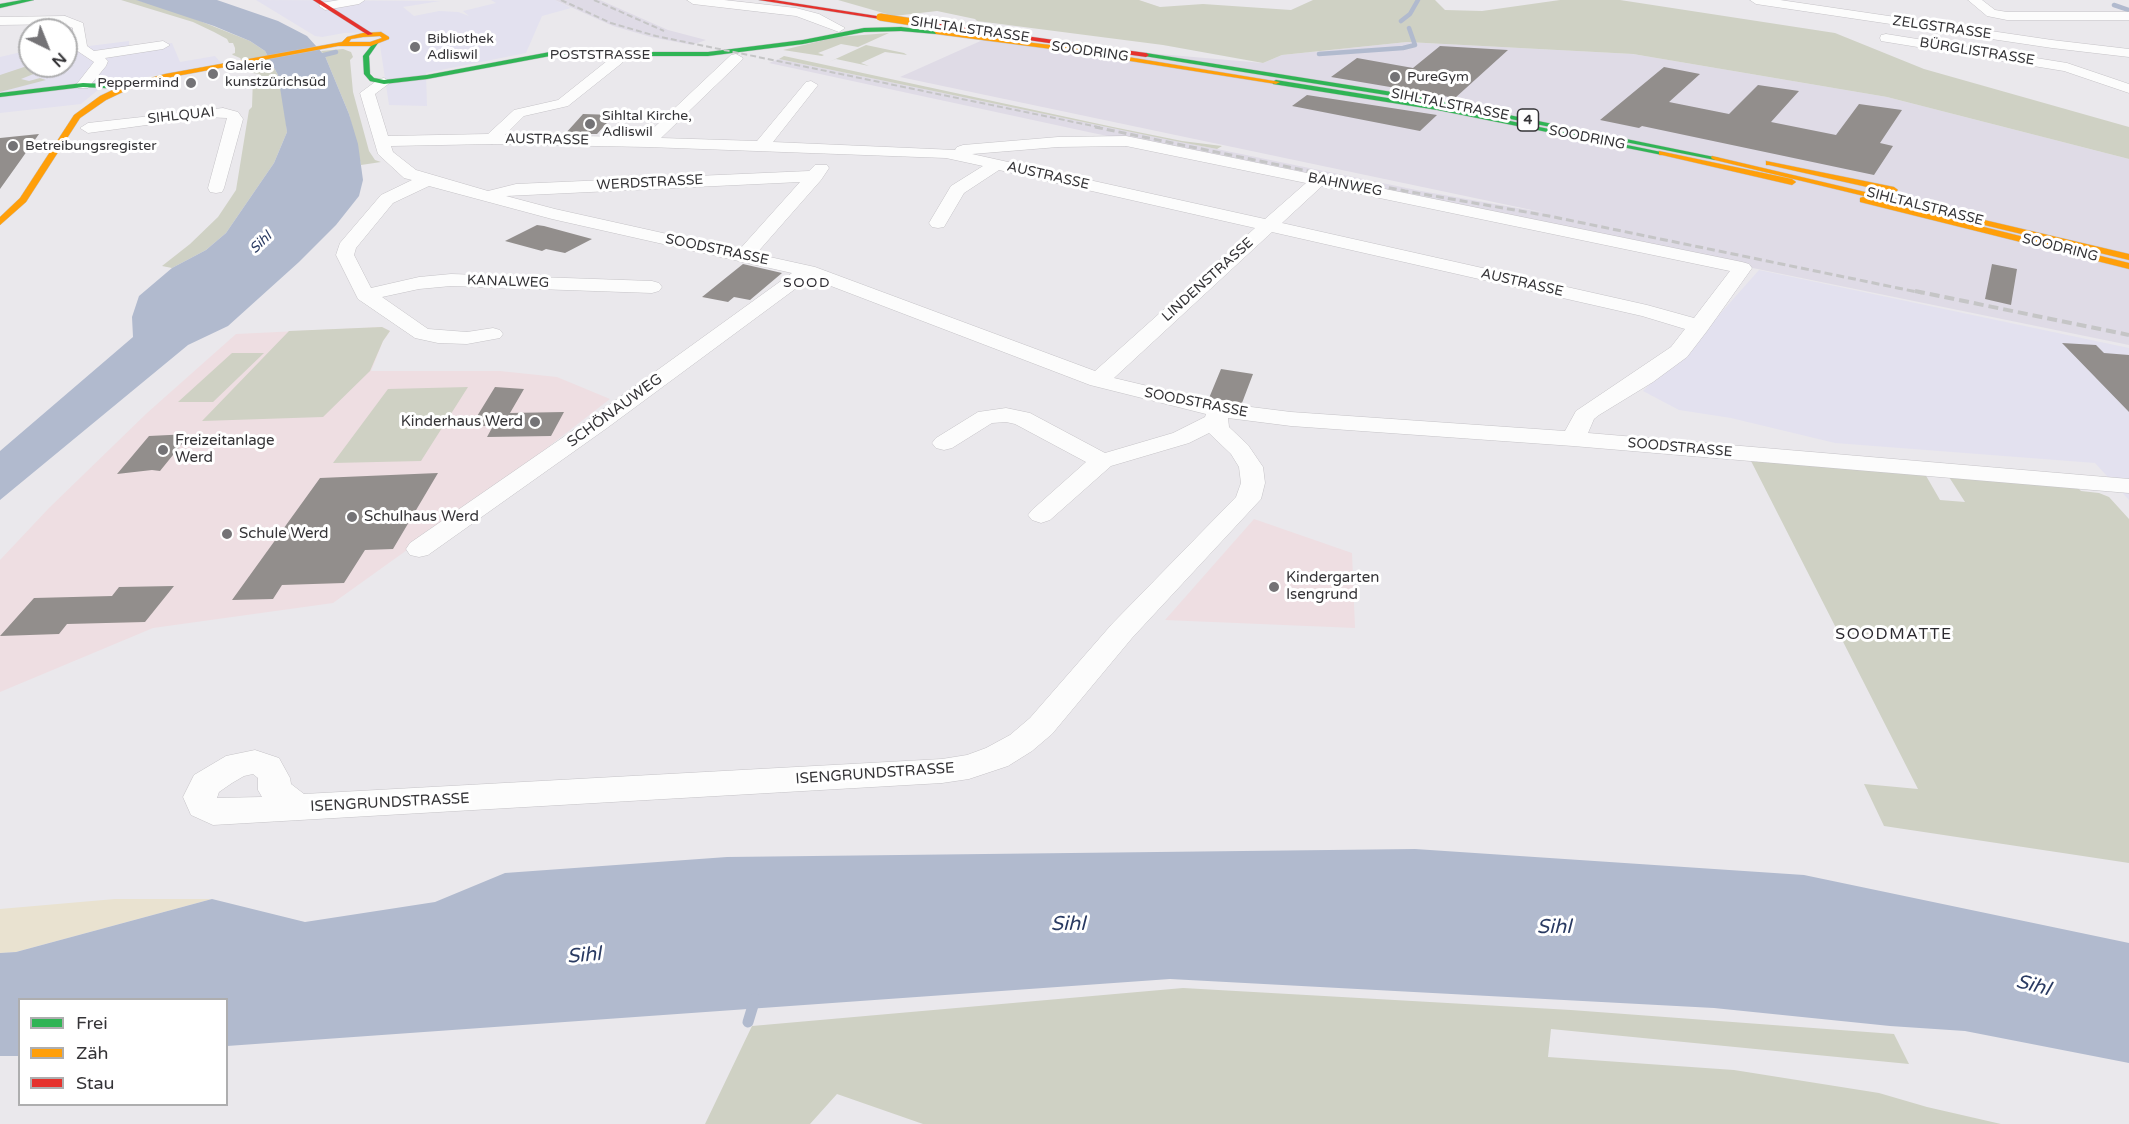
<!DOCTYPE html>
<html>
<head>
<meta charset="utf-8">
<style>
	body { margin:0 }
	#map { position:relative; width:2129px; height:1124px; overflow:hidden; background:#eae8ec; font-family:"Varela Round",sans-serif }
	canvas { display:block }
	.legend { position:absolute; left:18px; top:998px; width:210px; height:108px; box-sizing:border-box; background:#fff; border:2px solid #aeaeaf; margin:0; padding:8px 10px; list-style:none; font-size:18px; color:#353437 }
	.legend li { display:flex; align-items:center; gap:12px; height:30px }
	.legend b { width:30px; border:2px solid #aeaeaf }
	.north { position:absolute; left:18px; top:18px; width:60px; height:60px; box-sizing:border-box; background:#fff; border:2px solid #aeaeaf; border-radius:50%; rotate:137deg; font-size:16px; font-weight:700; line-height:24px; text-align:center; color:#353437 }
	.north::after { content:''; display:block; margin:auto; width:21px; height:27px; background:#747376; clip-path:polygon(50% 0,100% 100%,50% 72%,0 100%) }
</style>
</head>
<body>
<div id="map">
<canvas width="2129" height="1124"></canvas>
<ul class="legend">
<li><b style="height:8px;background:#30b455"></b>Frei</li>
<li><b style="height:8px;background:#ff9f0a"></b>Zäh</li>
<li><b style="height:8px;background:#e5322d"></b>Stau</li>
</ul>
<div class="north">N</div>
</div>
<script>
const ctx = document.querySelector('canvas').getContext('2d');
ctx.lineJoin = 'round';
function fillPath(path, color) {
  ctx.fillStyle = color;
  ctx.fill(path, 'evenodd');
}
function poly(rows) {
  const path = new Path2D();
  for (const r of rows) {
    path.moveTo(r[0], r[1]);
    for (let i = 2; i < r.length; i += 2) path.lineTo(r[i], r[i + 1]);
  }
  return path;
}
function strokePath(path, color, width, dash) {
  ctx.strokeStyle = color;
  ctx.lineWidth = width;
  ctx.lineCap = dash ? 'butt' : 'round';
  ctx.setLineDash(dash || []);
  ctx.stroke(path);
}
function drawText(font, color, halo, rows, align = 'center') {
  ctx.font = font + ' "Varela Round",sans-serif';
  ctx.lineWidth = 6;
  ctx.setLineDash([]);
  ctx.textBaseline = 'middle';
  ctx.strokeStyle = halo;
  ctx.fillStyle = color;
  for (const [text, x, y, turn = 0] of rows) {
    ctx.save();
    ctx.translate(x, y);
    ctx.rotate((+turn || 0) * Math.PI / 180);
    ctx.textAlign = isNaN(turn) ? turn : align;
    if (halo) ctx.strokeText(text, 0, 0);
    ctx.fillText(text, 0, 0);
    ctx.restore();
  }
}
fillPath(poly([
	[256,0,440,1,403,7,414,16,439,11,458,12,469,16,463,11,496,3,491,0,555,0,571,8,542,16,526,53,426,73,427,106,389,105,378,32,344,33,322,37,315,36],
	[129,41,129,48,172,43,180,62,215,56,221,63,104,85,81,104,0,113,0,57,30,50,30,66,66,66,66,44,79,42,81,47],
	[1759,270,2129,348,2129,500,2095,463,1835,443,1731,418,1679,410,1643,391,1711,324]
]), '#e3e1ef');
fillPath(poly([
	[555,0,600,0,668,30,706,40,692,45,651,37,613,26],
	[985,39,1263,63,1282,55,1407,42,1633,54,1887,97,2129,159,2129,345,1093,133,769,63,779,59,1421,191,1546,213,900,77]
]), '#dfdbe6');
fillPath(poly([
	[382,327,390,331,383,341,371,371,500,371,557,377,610,399,516,472,333,603,153,628,0,692,0,560,49,508,147,413,236,334],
	[1254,519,1352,553,1355,628,1165,620]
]), '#eedee2');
fillPath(poly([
	[121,0,137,0,175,11,250,41,265,51,278,75,284,106,287,132,274,163,226,233,206,250,172,268,162,266,190,244,218,217,236,190,249,110,252,107,253,78,260,74,252,73,240,58,233,55,232,54,235,53,235,48,233,43,229,43,227,39,214,32,193,22],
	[838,0,1139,0,1160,7,1203,4,1291,10,1313,0,1435,0,1445,10,1482,11,1560,0,1620,0,1835,33,1924,69,2129,127,2129,159,1887,97,1633,54,1407,42,1282,55,1263,63,1163,45,977,21,975,19,937,11,894,16],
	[889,33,858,47,841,44,818,53,824,55,822,56,783,50,837,37],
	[866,45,904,53,907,55,885,52,861,63,869,66,836,59,829,62],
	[343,49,351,52,353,57,350,60,353,92,369,151,375,160,381,162,361,165,349,114,325,56,321,51],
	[784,56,1113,127,1182,141,1222,146,1217,149,1170,140,779,59],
	[30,65,51,67,21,79,29,81,40,78,46,80,0,92,0,75],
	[382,327,390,331,383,341,370,371,323,417,202,421,289,331],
	[232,353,264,353,213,402,178,402],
	[468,387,421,461,333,463,388,389],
	[1751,461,1925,474,1940,500,1965,502,1949,477,2077,487,2081,491,2099,493,2109,497,2129,519,2129,863,1884,826,1864,784,1918,789],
	[1183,988,1571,1010,1894,1034,1909,1064,1551,1029,1548,1057,1734,1070,1879,1093,1927,1107,2001,1124,923,1124,837,1094,810,1124,705,1124,752,1026]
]), '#cfd1c4');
fillPath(poly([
	[115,899,212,899,16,952,0,953,0,909]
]), '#e9e2d0');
fillPath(poly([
	[136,0,217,0,278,21,307,36,325,56,349,114,358,144,363,180,359,196,336,225,299,262,228,326,188,345,0,500,0,451,133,337,132,317,139,296,172,268,206,250,226,233,274,163,287,132,278,75,265,51,250,41,214,26],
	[1415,849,1804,875,2129,943,2129,1063,1965,1031,1890,1026,1714,1008,1170,979,227,1046,226,1000,20,1000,19,1056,0,1056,0,953,16,952,212,899,305,922,435,902,505,873,727,857]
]), '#b1bace');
strokePath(poly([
	[2114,5,2129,10],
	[1401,21,1410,14,1418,0],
	[1319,54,1403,48,1415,45,1409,28],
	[316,57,336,52]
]), '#b1bace', 4.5);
strokePath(poly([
	[748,1022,755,999]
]), '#b1bace', 11);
fillPath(poly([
	[1440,46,1508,50,1455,98,1331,77,1357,58,1413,68],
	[1664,67,1700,74,1669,102,1729,114,1758,85,1799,91,1771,122,1836,135,1859,104,1902,110,1880,143,1893,146,1874,175,1642,126,1639,128,1600,120],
	[1307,95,1437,115,1420,131,1292,106],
	[583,114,614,115,597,134,565,134],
	[39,134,20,161,0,189,0,138],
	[537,225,544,226,592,239,565,253,546,249,542,251,505,241],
	[743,264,782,273,750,300,734,297,728,302,702,297],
	[1992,264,2017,269,2011,305,1985,299],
	[2062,343,2096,345,2104,353,2129,355,2129,412],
	[1221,369,1253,374,1242,403,1209,398],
	[495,387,524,389,510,413,564,412,551,436,487,437,493,426,471,426],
	[190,434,160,471,152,470,117,474,149,436],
	[438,473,393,549,365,550,344,583,282,585,273,599,232,600,320,478],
	[174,586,145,622,67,624,59,634,0,636,34,598,112,596,119,587]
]), '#928e8c');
const street = poly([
	[339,0,365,0,359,4,325,10,319,6,321,3,339,0],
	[687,0,724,0,796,8,819,14,845,28,839,32,796,16,693,4,687,0],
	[1750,0,1780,0,2052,40,2129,49,2129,57,2052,48,1756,4,1750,0],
	[1968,0,1982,0,1995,10,2007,12,2129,12,2129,20,2007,20,1987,16,1968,0],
	[65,16,83,23,87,46,94,51,163,41,170,45,163,49,105,58,108,61,106,66,88,88,78,88,76,85,94,62,73,48,73,28,63,24,0,25,0,17,65,16],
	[1886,34,2067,63,2129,84,2129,93,2064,71,1881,41,1880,38,1881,35,1886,34],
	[736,54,743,58,741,61,661,138,757,141,806,82,811,81,818,85,773,142,955,150,957,147,963,145,1058,137,1126,136,1742,262,1749,264,1752,268,1707,331,1687,357,1653,382,1599,415,1594,419,1588,433,2129,479,2129,493,1573,446,1291,426,1228,418,1229,427,1248,445,1263,467,1265,483,1261,499,1132,638,1052,734,1032,751,1008,766,969,779,942,783,213,825,191,815,183,797,194,775,226,756,255,750,279,758,290,778,291,784,304,794,942,759,967,755,986,748,1010,735,1030,718,1112,624,1236,497,1241,483,1239,467,1231,454,1209,433,1189,443,1111,466,1050,520,1041,523,1032,520,1028,515,1032,510,1086,462,1015,424,1006,422,992,423,952,448,944,450,936,448,932,443,936,438,978,412,1006,408,1030,413,1105,453,1173,433,1205,417,1206,414,1090,385,810,278,607,428,428,555,419,557,410,555,406,549,410,543,591,418,792,273,552,219,429,186,393,203,356,248,354,255,371,288,419,277,451,274,652,281,659,283,662,287,659,291,652,293,451,286,419,289,382,297,428,329,467,332,493,328,500,330,503,334,500,338,467,344,438,343,415,338,358,299,336,255,340,243,381,195,412,180,404,178,378,154,360,93,379,79,384,78,391,82,375,94,388,136,488,134,514,110,558,100,612,57,617,56,622,57,624,60,622,63,568,106,524,116,505,135,644,137,731,55,736,54],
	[492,144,648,147,946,158,983,166,951,186,929,223,932,227,938,228,944,227,964,193,999,170,1255,228,1095,371,815,267,756,254,821,180,829,168,827,165,815,165,809,171,516,184,488,191,416,170,393,152,391,146,492,144],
	[1126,146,1306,183,1265,219,972,154,1058,147,1126,146],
	[800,182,739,250,555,209,506,196,800,182],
	[1322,186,1730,271,1694,318,1647,305,1282,223,1322,186],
	[1272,232,1642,316,1685,329,1671,347,1576,411,1565,431,1291,412,1219,403,1114,378,1272,232],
	[253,774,258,778,258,790,262,797,217,798,219,792,232,783,244,776,253,774],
	[223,108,238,112,243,119,224,188,222,192,216,193,210,192,208,188,227,118,205,117,88,133,80,128,88,123,223,108]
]);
const fast = poly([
	[22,0,34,0,0,8,0,4,22,0],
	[901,27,939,32,936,34,901,31,864,32,803,44,708,56,550,56,427,79,384,84,370,81,364,74,363,56,375,41,378,43,369,56,370,74,374,78,384,80,427,75,550,52,708,52,803,40,864,28,901,27],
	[1146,53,1411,95,1719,158,1715,160,1411,99,1144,56,1146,53],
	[1276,80,1437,106,1666,153,1662,155,1437,110,1273,84,1272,82,1276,80],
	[83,83,123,85,127,87,123,89,83,87,0,97,0,93,83,83]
]);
const slow = poly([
	[934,31,1067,47,1280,82,1276,84,1067,51,936,34,934,31],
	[381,32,389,37,389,39,371,46,338,46,166,78,127,90,106,100,80,118,26,202,0,225,0,217,20,198,74,115,100,96,121,86,165,74,342,42,347,37,363,33,381,32],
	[380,36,382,38,370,42,349,42,351,39,363,37,380,36],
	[1659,151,1792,179,1796,182,1792,185,1662,155,1659,155,1659,151],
	[1712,156,2129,254,2129,260,1715,160,1711,158,1712,156],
	[1766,161,1894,187,1898,190,1894,193,1769,165,1766,165,1766,161],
	[1863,197,2129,263,2129,269,1860,202,1860,198,1863,197]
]);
const jam = poly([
	[313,0,320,0,373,34,368,35,313,0],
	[759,0,774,0,883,17,880,19,759,0],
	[919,21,1146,53,1149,55,1146,57,917,24,919,21]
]);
strokePath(street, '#c5c3c7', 1);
strokePath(fast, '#c5c3c7', 1);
strokePath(slow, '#c5c3c7', 1);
strokePath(jam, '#c5c3c7', 1);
fillPath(street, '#fcfcfc');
fillPath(fast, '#30b455');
fillPath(slow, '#ff9f0a');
fillPath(jam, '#e5322d');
strokePath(poly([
	[561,0,611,23,656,36,1103,128],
	[594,0,664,31]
]), '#c5c5c6', 2, [6, 3]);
strokePath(poly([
	[1095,127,1405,191,1549,216,1922,293]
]), '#c5c5c6', 3, [8, 4]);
strokePath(poly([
	[1915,291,2129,335]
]), '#c5c5c6', 4, [10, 5]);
const slowBridge = poly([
	[880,17,919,23]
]);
strokePath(slowBridge, '#c5c3c7', 8, []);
strokePath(slowBridge, '#ff9f0a', 7);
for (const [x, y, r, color] of [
	[415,47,6,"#747376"],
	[213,74,6,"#747376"],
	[1395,77,6,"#747376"],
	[191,83,6,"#747376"],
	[590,124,6,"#747376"],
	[13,146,6,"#747376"],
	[535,422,6,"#747376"],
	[163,450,6,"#747376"],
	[352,517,6,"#747376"],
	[227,534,6,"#747376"],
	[1274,587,6,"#747376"]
]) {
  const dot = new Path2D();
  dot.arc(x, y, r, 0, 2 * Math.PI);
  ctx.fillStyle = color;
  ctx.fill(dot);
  strokePath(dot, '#fff', 2);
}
drawText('14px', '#353437', '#fff', [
	["ZELGSTRASSE",1942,28,8],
	["SIHLTALSTRASSE",970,30,8],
	["SOODRING",1090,52,8],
	["BÜRGLISTRASSE",1977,52,9],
	["POSTSTRASSE",600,55],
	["SIHLTALSTRASSE",1450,105,11],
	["SIHLQUAI",181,116,-6],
	["SOODRING",1587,138,11],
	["AUSTRASSE",547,140,1],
	["AUSTRASSE",1048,176,13],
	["WERDSTRASSE",650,183,-3],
	["BAHNWEG",1345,185,11],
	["SIHLTALSTRASSE",1925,207,14],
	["SOODRING",2060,248,14],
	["SOODSTRASSE",717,250,12],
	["LINDENSTRASSE",1208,280,-42],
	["KANALWEG",508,282,2],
	["AUSTRASSE",1522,283,13],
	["SOODSTRASSE",1196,403,11],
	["SOODSTRASSE",1680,448,5]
]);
drawText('14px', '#353437', '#fff', [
	["Bibliothek",427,39],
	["Adliswil",427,55],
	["Galerie",225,66],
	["kunstzürichsüd",225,82],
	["PureGym",1407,77],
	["Peppermind",179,83,"right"],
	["Sihltal Kirche,",602,116],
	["Adliswil",602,132],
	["Betreibungsregister",25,146]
], 'left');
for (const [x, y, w] of [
	[1528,120,21]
]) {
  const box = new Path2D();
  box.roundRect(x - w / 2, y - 11, w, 22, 4.5);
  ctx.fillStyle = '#fff';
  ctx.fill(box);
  strokePath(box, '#353437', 1.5);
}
drawText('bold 14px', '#353437', null, [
	["4",1528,120]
]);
drawText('italic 14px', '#293a62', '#fff', [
	["Sihl",261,243,-44]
]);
ctx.letterSpacing = '1.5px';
drawText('14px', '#2c2a30', '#fff', [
	["SOOD",807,283]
]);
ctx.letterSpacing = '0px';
drawText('15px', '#353437', '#fff', [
	["SCHÖNAUWEG",615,411,-36],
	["ISENGRUNDSTRASSE",875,774,-4],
	["ISENGRUNDSTRASSE",390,803,-3]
]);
drawText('15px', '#353437', '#fff', [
	["Kinderhaus Werd",523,422,"right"],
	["Freizeitanlage",175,441],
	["Werd",175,458],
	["Schulhaus Werd",364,517],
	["Schule Werd",239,534],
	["Kindergarten",1286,578],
	["Isengrund",1286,595]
], 'left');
ctx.letterSpacing = '1.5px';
drawText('16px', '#2c2a30', '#fff', [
	["SOODMATTE",1894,635]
]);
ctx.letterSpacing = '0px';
drawText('italic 20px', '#293a62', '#fff', [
	["Sihl",1068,925],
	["Sihl",1554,928],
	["Sihl",584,956,-5],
	["Sihl",2033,986,15]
]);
</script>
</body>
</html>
